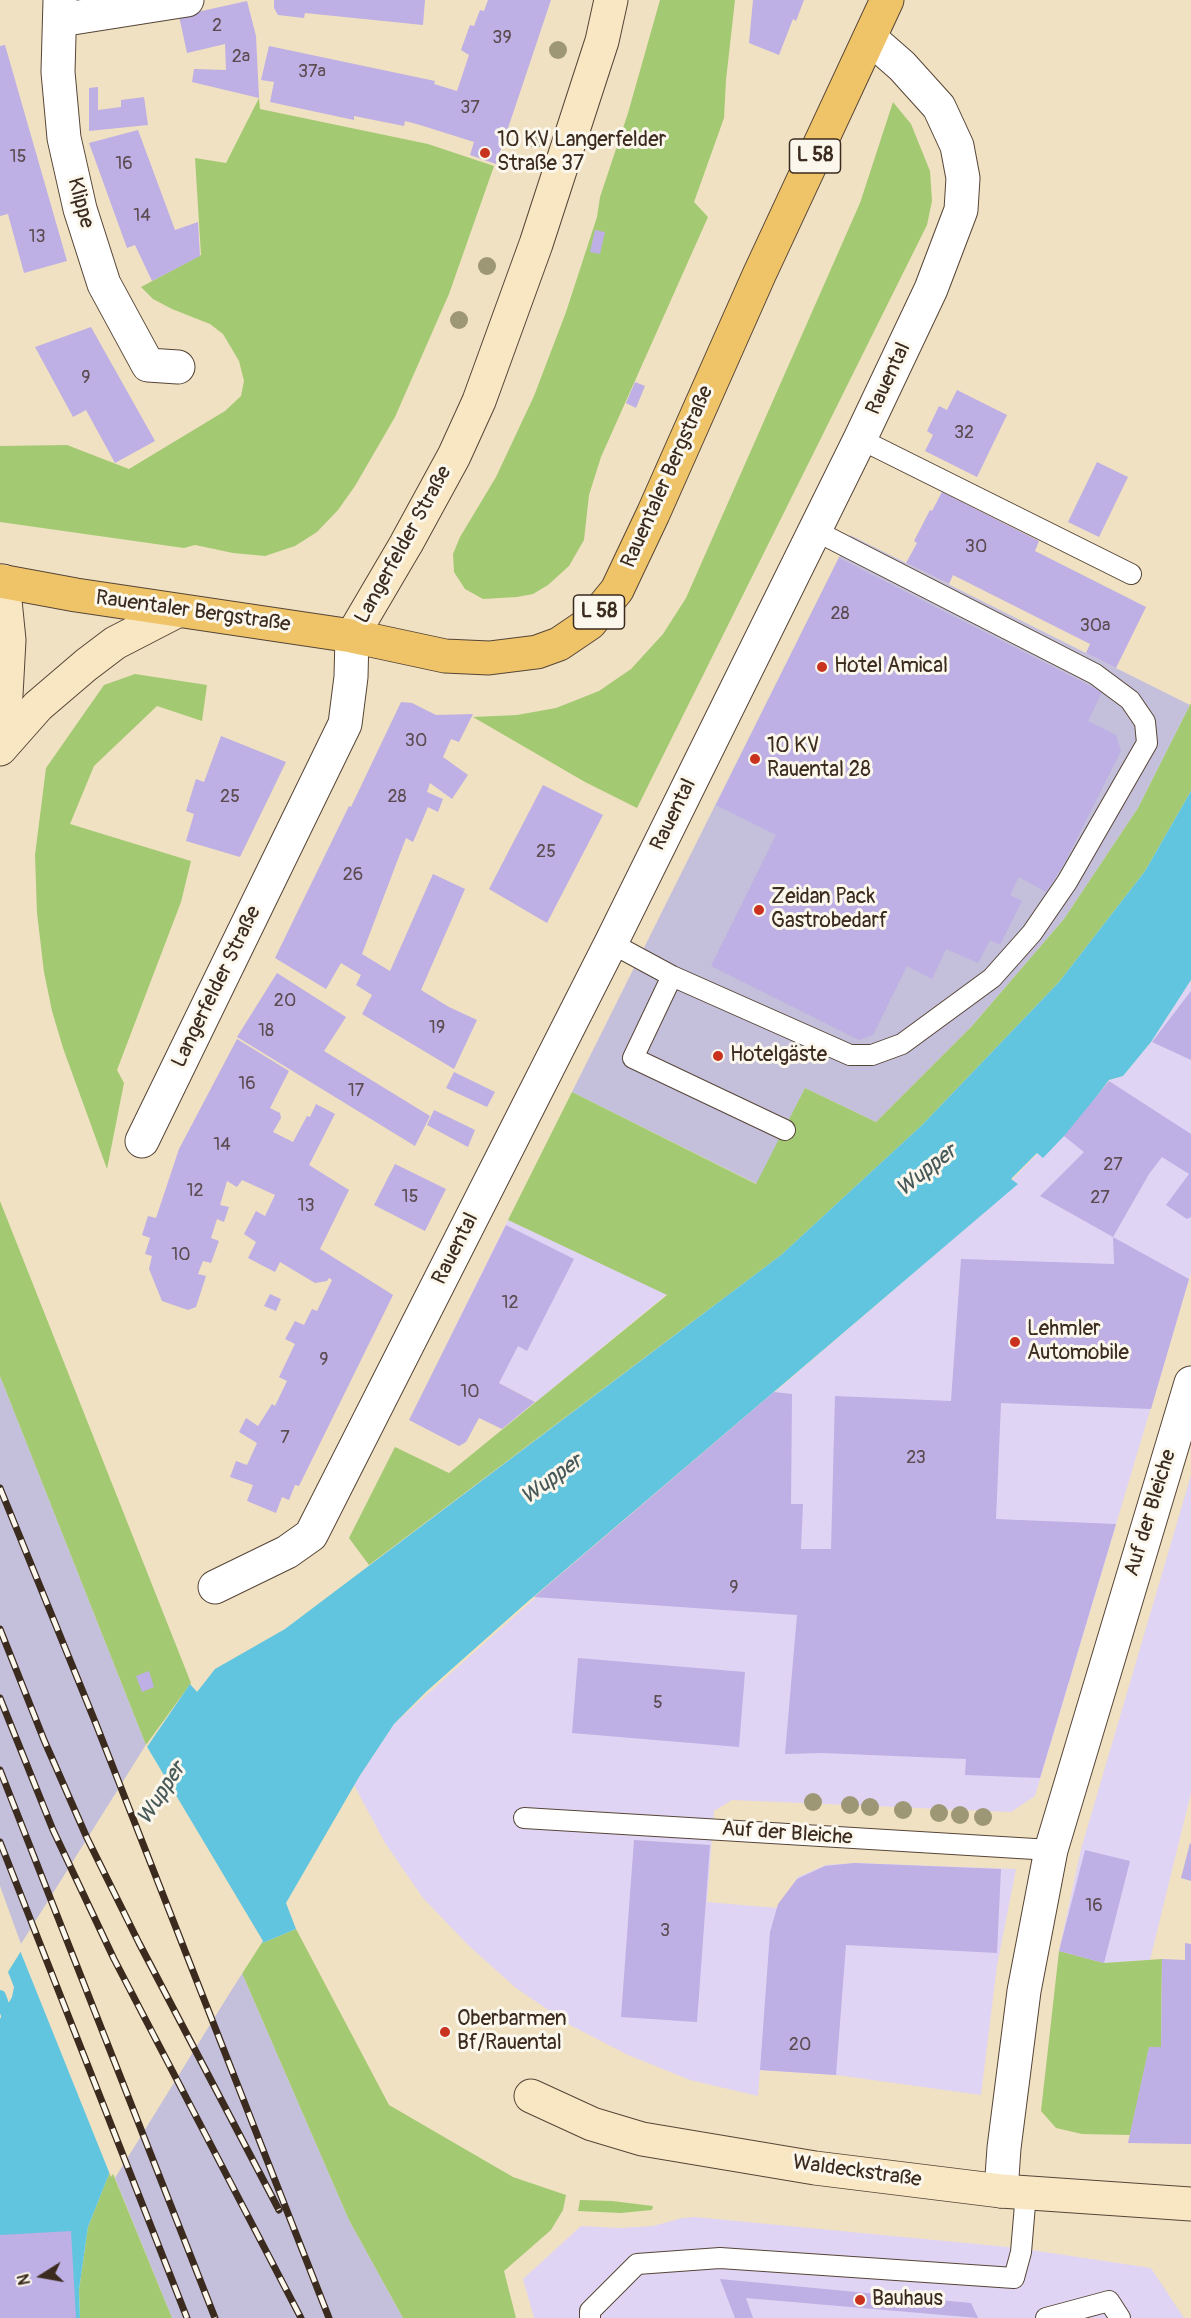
<!DOCTYPE html>
<html>
<head>
<meta charset="utf-8">
<style>
	body { margin:0 }
	#map { position:relative; width:1191px; height:2318px; overflow:hidden; background:#f0e1c2; font-family:Pangolin,sans-serif }
	canvas { display:block }
	.north { position:absolute; left:12px; top:2246px; width:60px; height:60px; -webkit-text-stroke:4px #fbf7ec; paint-order:stroke; rotate:259deg; font-size:16px; font-weight:700; line-height:24px; text-align:center; color:#3b2a1e }
	.north::after { content:''; display:block; margin:auto; width:21px; height:27px; background:#3b2a1e; clip-path:polygon(50% 0,100% 100%,50% 72%,0 100%) }
</style>
</head>
<body>
<div id="map">
<canvas width="1191" height="2318"></canvas>
<div class="north">N</div>
</div>
<script>
const ctx = document.querySelector('canvas').getContext('2d');
ctx.lineJoin = 'round';
function fillPath(path, color) {
  ctx.fillStyle = color;
  ctx.fill(path, 'evenodd');
}
function poly(rows) {
  const path = new Path2D();
  for (const r of rows) {
    path.moveTo(r[0], r[1]);
    for (let i = 2; i < r.length; i += 2) path.lineTo(r[i], r[i + 1]);
  }
  return path;
}
function strokePath(path, color, width, dash) {
  ctx.strokeStyle = color;
  ctx.lineWidth = width;
  ctx.lineCap = dash ? 'butt' : 'round';
  ctx.setLineDash(dash || []);
  ctx.stroke(path);
}
function drawText(font, color, halo, rows, align = 'center') {
  ctx.font = font + ' Pangolin,sans-serif';
  ctx.lineWidth = 6;
  ctx.setLineDash([]);
  ctx.textBaseline = 'middle';
  ctx.strokeStyle = halo;
  ctx.fillStyle = color;
  for (const [text, x, y, turn = 0] of rows) {
    ctx.save();
    ctx.translate(x, y);
    ctx.rotate((+turn || 0) * Math.PI / 180);
    ctx.textAlign = isNaN(turn) ? turn : align;
    if (halo) ctx.strokeText(text, 0, 0);
    ctx.fillText(text, 0, 0);
    ctx.restore();
  }
}
fillPath(poly([
	[1191,980,1191,1273,1035,1796,1011,1812,732,1800,714,1811,707,1902,777,1908,798,1877,826,1865,857,1863,1016,1869,997,1966,981,2095,836,2075,760,2070,758,2096,690,2080,628,2055,570,2025,516,1988,468,1945,423,1898,385,1843,354,1785,394,1724,535,1598,1017,1184,1012,1180,1038,1153,1043,1157,1063,1137,1070,1132,1110,1080,1123,1076,1151,1042],
	[508,1220,667,1294,536,1402,442,1354],
	[1191,1475,1191,1793,1150,1960,1104,1963,1059,1951,1081,1849],
	[695,2217,1018,2248,1151,2268,1184,2318,534,2318,523,2279,581,2226,619,2228,653,2226,682,2218]
]), '#e0d4f4');
fillPath(poly([
	[850,535,1190,705,1138,808,1064,919,972,1026,876,1122,805,1088,757,1184,572,1092],
	[0,1376,146,1745,21,1944,0,1886],
	[242,1973,349,2220,403,2318,172,2318,115,2178]
]), '#c4c0db');
fillPath(poly([
	[660,0,735,0,726,80,724,118,694,202,708,217,601,457,589,495,584,540,569,566,548,585,533,594,517,597,483,599,465,589,454,572,453,554,460,537,496,477,534,396,566,312,597,217,600,197,628,113],
	[259,98,260,109,428,144,494,166,449,294,395,417,355,486,338,510,317,532,295,546,265,556,233,553,195,545,184,548,0,522,0,446,67,445,129,469,225,411,241,396,244,381,239,361,223,334,210,324,172,309,153,299,141,287,201,255,195,158,226,163],
	[893,102,911,124,930,171,932,201,927,225,637,808,585,782,473,717,517,715,556,708,599,691,631,669,663,634,686,598,860,203],
	[135,674,207,685,202,721,157,706,94,766,70,824,191,861,181,902,117,1070,124,1083,107,1169,63,1048,52,1011,44,972,37,913,35,855,46,768,104,685],
	[1191,703,1191,791,1145,871,1059,982,922,1125,781,1255,369,1565,349,1538,395,1447,449,1473,667,1295,508,1220,572,1092,756,1184,805,1088,876,1122,972,1026,1064,919,1138,808],
	[0,1201,191,1683,146,1745,0,1376],
	[296,1929,389,2105,513,2177,566,2195,563,2210,551,2230,504,2271,516,2318,403,2318,349,2220,242,1973,260,1944],
	[1059,1951,1104,1963,1162,1959,1161,2047,1149,2048,1130,2135,1082,2134,1056,2128,1041,2111],
	[111,2169,172,2318,80,2318,79,2290,88,2227],
	[580,2200,612,2201,653,2206,652,2210,621,2213,578,2211]
]), '#a4c973');
fillPath(poly([
	[1191,791,1191,980,1151,1042,1123,1076,1109,1080,1070,1132,1063,1137,1043,1158,1037,1153,1011,1179,1018,1184,525,1604,427,1691,394,1724,359,1777,286,1903,296,1929,260,1944,111,2169,88,2227,79,2290,80,2318,0,2318,0,2019,12,1997,14,1987,8,1972,147,1747,190,1684,197,1692,215,1669,285,1629,781,1255,922,1125,1059,982,1145,871]
]), '#62c5df');
fillPath(poly([
	[146,1745,263,1941,111,2177,19,1948]
]), '#f0e1c2');
strokePath(poly([
	[0,1996,10,2023]
]), '#62c5df', 12);
fillPath(poly([
	[274,0,425,0,423,25,305,13,304,18,278,15,274,8],
	[488,0,551,0,496,164,470,155,474,142,420,125,405,121,404,126,354,116,354,120,270,102,274,82,261,80,269,46,435,81,434,84,457,91,469,55,461,50,470,25,474,26,480,10,484,11],
	[753,0,804,0,796,21,793,19,779,55,749,43],
	[247,1,256,36,259,98,192,82,194,69,226,70,225,44,187,53,179,16],
	[5,45,67,261,24,273,8,214,0,216,0,46],
	[98,87,98,110,121,107,121,100,144,97,148,125,89,131,89,88],
	[138,130,175,230,198,222,200,256,152,281,135,245,127,248,89,143],
	[595,230,605,232,600,254,590,252],
	[91,327,155,441,115,463,86,410,73,417,35,347],
	[635,382,645,386,636,408,626,403],
	[957,390,1007,415,977,477,925,451,933,435,927,431,939,406,947,410],
	[1097,462,1128,477,1099,537,1068,522],
	[942,492,1039,541,1035,551,1146,607,1116,668,1086,653,1090,644,953,575,949,584,906,563,917,543,914,541,930,510,932,511],
	[839,558,1102,692,1088,721,1116,735,1121,751,1065,862,1046,892,1019,877,1010,895,1022,901,1000,945,990,940,978,963,946,949,932,979,907,966,873,1035,859,1040,711,966,776,835,716,805],
	[401,702,412,703,436,715,473,714,459,742,451,739,443,757,468,775,452,799,430,783,427,792,443,799,438,812,428,807,413,842,406,838,362,954,390,971,433,874,465,889,421,990,449,1007,477,1020,454,1069,362,1014,372,995,356,985,361,975,341,963,326,989,275,958,349,806,351,807],
	[221,736,286,762,240,857,186,841,194,814,186,811,196,779,204,782],
	[543,785,603,815,547,923,489,889],
	[277,973,346,1017,324,1051,430,1116,415,1146,237,1037],
	[1191,991,1191,1060,1152,1042],
	[237,1039,289,1071,270,1108,280,1113,281,1118,273,1132,293,1142,307,1116,310,1117,316,1104,335,1114,309,1165,349,1190,320,1249,393,1295,299,1486,295,1485,289,1500,282,1497,276,1513,247,1501,253,1485,230,1477,236,1461,247,1465,257,1443,239,1432,246,1418,258,1426,272,1404,275,1406,287,1381,279,1377,295,1344,285,1339,295,1321,304,1325,312,1309,317,1311,332,1280,329,1278,327,1281,315,1283,280,1262,275,1272,248,1258,256,1242,244,1234,256,1211,265,1216,275,1195,242,1180,237,1187,227,1181,220,1205,229,1207,224,1222,217,1219,211,1238,219,1241,211,1263,203,1261,198,1274,206,1276,196,1307,188,1310,162,1301,149,1269,152,1256,145,1254,150,1238,142,1235,148,1216,156,1218,179,1149],
	[454,1072,495,1092,487,1107,446,1088],
	[1109,1081,1191,1134,1191,1217,1187,1219,1166,1205,1189,1174,1162,1157,1149,1174,1113,1237,1040,1196,1084,1152,1064,1136],
	[434,1110,475,1130,468,1147,427,1125],
	[395,1164,446,1189,425,1231,374,1205],
	[506,1225,574,1259,527,1351,518,1346,499,1383,535,1402,502,1429,479,1418,466,1442,459,1446,409,1420],
	[1113,1237,1189,1279,1151,1409,1001,1403,996,1519,1116,1524,1040,1778,965,1775,966,1759,823,1753,785,1754,797,1615,534,1597,774,1392,792,1394,791,1504,803,1504,801,1549,831,1549,835,1396,951,1401,961,1259,1114,1264],
	[270,1294,281,1299,276,1311,264,1306],
	[578,1658,745,1672,739,1747,572,1733],
	[149,1671,154,1687,142,1692,136,1676],
	[634,1840,710,1845,697,2022,621,2017],
	[1190,1843,1191,1844,1191,1881,1181,1878],
	[1085,1850,1130,1861,1104,1963,1059,1951],
	[854,1863,1001,1869,997,1953,846,1945,836,2075,760,2070,770,1932,778,1904,797,1879,825,1866],
	[1185,1943,1191,1944,1191,2144,1128,2143,1149,2047,1161,2047,1162,1959,1185,1960],
	[71,2231,76,2318,0,2318,0,2235],
	[720,2279,971,2303,978,2318,746,2298,753,2318,735,2318]
]), '#beafe4');
const service = poly([
	[860,439,1131,574],
	[611,943,672,976,633,1058,785,1130],
	[672,976,850,1055,872,1055,902,1044,992,978,1032,933,1067,882,1147,743,1145,722,1130,700,1095,674,814,530],
	[524,1818,1051,1850],
	[590,2318,590,2311,637,2264,720,2258,1014,2278,1021,2252,1026,2193],
	[1046,2318,1109,2301,1120,2318]
]);
const minor = poly([
	[60,0,58,72,64,138,80,209,104,284,148,365,178,367],
	[60,20,187,0],
	[142,1141,345,724,351,677,352,636],
	[215,1587,287,1552,311,1535,611,943,860,439,931,289,961,210,963,178,957,146,939,107,902,66,870,38],
	[1001,2191,1004,2148,1024,1991,1051,1850,1191,1383]
]);
const secondary = poly([
	[352,636,406,544,454,456,479,401,536,244,602,41,611,0],
	[0,721,6,695,9,640,3,581],
	[0,749,38,706,86,665,115,643,177,611],
	[531,2096,592,2124,642,2139,815,2168,1001,2191,1191,2204]
]);
const primary = poly([
	[0,581,76,595,352,636,445,656,489,658,537,652,559,644,590,623,617,590,653,514,759,275,887,0]
]);
strokePath(service, '#564537', 22);
strokePath(minor, '#564537', 35);
strokePath(secondary, '#564537', 35);
strokePath(primary, '#564537', 35);
strokePath(service, '#fff', 20);
strokePath(minor, '#fff', 33);
strokePath(secondary, '#f9e7c3', 33);
strokePath(primary, '#efc469', 33);
const rail = poly([
	[0,1488,96,1724,329,2318],
	[0,1629,44,1740,87,1838,139,1943,279,2210],
	[0,1698,53,1830,114,1959,301,2318],
	[0,1770,215,2318],
	[0,1842,187,2318]
]);
strokePath(rail, '#3b2a1e', 7);
strokePath(rail, '#fbf7ec', 4.5, [14]);
ctx.fillStyle = '#9e9776';
for (const [x, y] of [
	[558,50],
	[535,139],
	[487,266],
	[459,320],
	[813,1802],
	[850,1805],
	[870,1807],
	[903,1810],
	[939,1813],
	[960,1815],
	[983,1817]
]) {
  ctx.beginPath();
  ctx.arc(x, y, 9, 0, 2 * Math.PI);
  ctx.fill();
}
for (const [x, y, r, color] of [
	[485,153,6,"#c8321e"],
	[822,667,6,"#c8321e"],
	[755,759,6,"#c8321e"],
	[759,910,6,"#c8321e"],
	[718,1056,6,"#c8321e"],
	[1015,1342,6,"#c8321e"],
	[445,2032,6,"#c8321e"],
	[860,2300,6,"#c8321e"]
]) {
  const dot = new Path2D();
  dot.arc(x, y, r, 0, 2 * Math.PI);
  ctx.fillStyle = color;
  ctx.fill(dot);
  strokePath(dot, '#fbf7ec', 2);
}
drawText('18px', '#5c4b50', null, [
	["2",217,26],
	["39",502,38],
	["2a",241,57],
	["37a",312,72],
	["37",470,108],
	["15",18,157],
	["16",124,164],
	["14",142,216],
	["13",37,237],
	["9",86,378],
	["32",964,433],
	["30",976,547],
	["28",840,614],
	["30a",1095,626],
	["30",416,741],
	["25",230,797],
	["28",397,797],
	["25",546,852],
	["26",353,875],
	["20",285,1001],
	["19",437,1028],
	["18",266,1031],
	["16",247,1084],
	["17",356,1091],
	["14",222,1145],
	["27",1113,1165],
	["12",195,1191],
	["15",410,1197],
	["27",1100,1198],
	["13",306,1206],
	["10",181,1255],
	["12",510,1303],
	["9",324,1360],
	["10",470,1392],
	["7",285,1438],
	["23",916,1458],
	["9",734,1588],
	["5",658,1703],
	["16",1094,1906],
	["3",665,1931],
	["20",800,2045]
]);
for (const [x, y, w] of [
	[815,156,51],
	[599,612,51]
]) {
  const box = new Path2D();
  box.roundRect(x - w / 2, y - 17, w, 34, 4.5);
  ctx.fillStyle = '#fbf7ec';
  ctx.fill(box);
  strokePath(box, '#3b2a1e', 1.5);
}
drawText('bold 20px', '#3b2a1e', null, [
	["L 58",815,156],
	["L 58",599,612]
]);
drawText('21px', '#3b2a1e', '#fbf7ec', [
	["10 KV Langerfelder",497,141],
	["Straße 37",497,165],
	["Hotel Amical",834,667],
	["10 KV",767,747],
	["Rauental 28",767,771],
	["Zeidan Pack",771,898],
	["Gastrobedarf",771,922],
	["Hotelgäste",730,1056],
	["Lehmler",1027,1330],
	["Automobile",1027,1354],
	["Oberbarmen",457,2020],
	["Bf/Rauental",457,2044],
	["Bauhaus",872,2300]
], 'left');
drawText('21px', '#3b2a1e', '#fbf7ec', [
	["Klippe",80,203,75],
	["Rauental",889,379,-65],
	["Rauentaler Bergstraße",668,477,-66],
	["Langerfelder Straße",404,545,-61],
	["Rauentaler Bergstraße",193,612,8],
	["Rauental",674,815,-64],
	["Langerfelder Straße",217,987,-64],
	["Rauental",456,1249,-63],
	["Auf der Bleiche",1151,1513,-73],
	["Auf der Bleiche",787,1834,4],
	["Waldeckstraße",857,2172,8]
]);
drawText('italic 22px', '#475858', '#fbf7ec', [
	["Wupper",927,1171,-38],
	["Wupper",552,1480,-36],
	["Wupper",162,1794,-57]
]);
</script>
</body>
</html>
